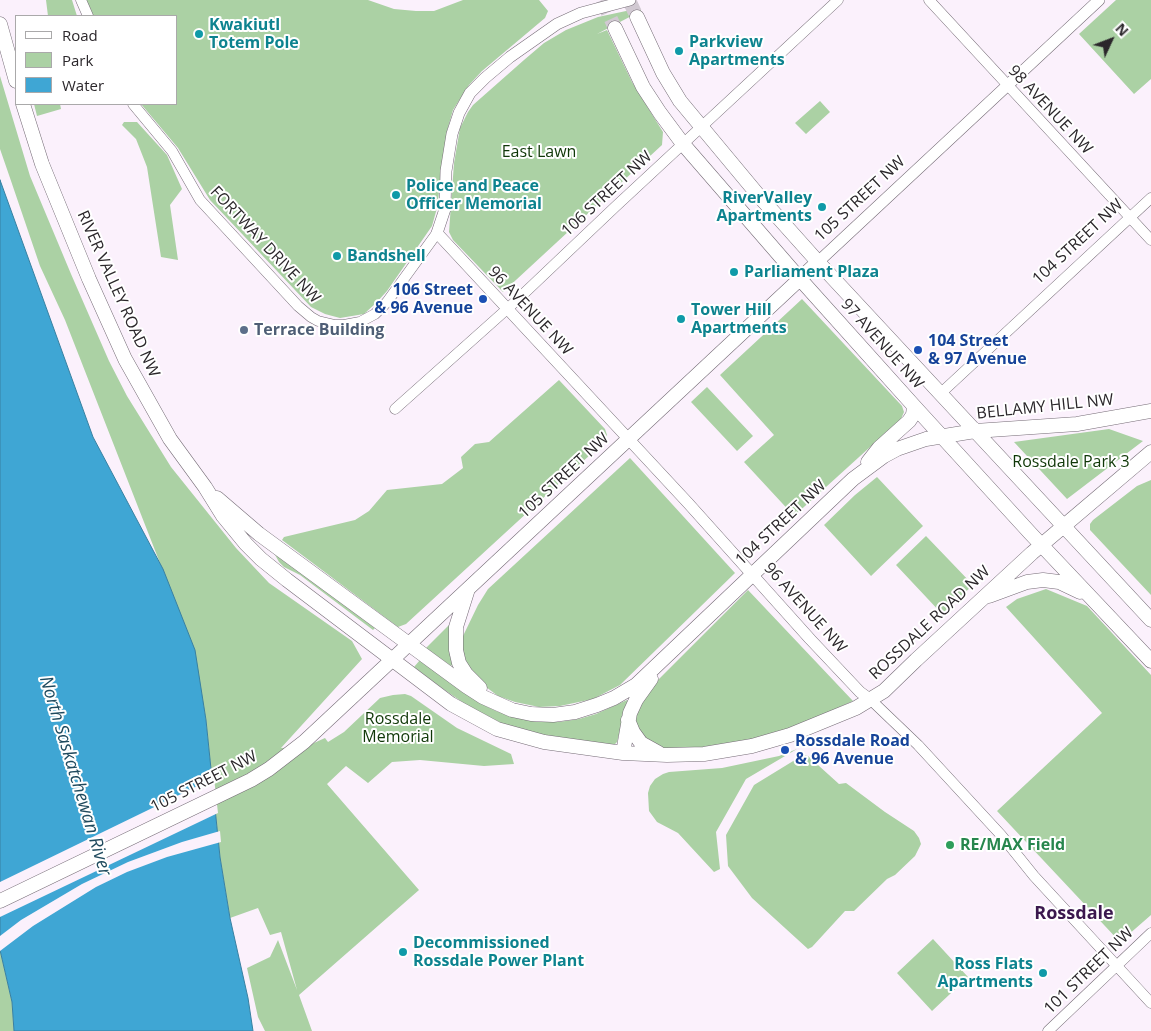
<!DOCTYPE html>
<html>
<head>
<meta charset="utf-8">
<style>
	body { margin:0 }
	#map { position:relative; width:1151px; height:1031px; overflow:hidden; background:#fbf1fc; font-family:"Open Sans",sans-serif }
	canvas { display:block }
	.legend { position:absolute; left:15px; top:15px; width:162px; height:90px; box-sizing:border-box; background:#fff; border:1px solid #aaa9aa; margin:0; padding:6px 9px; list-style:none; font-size:15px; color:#2b272b }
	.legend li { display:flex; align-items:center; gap:10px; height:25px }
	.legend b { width:25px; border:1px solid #aaa9aa }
	.north { position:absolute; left:1086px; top:15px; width:50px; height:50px; -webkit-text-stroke:4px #fff; paint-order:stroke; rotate:47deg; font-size:14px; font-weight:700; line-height:20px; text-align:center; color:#2b272b }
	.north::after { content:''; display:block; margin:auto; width:18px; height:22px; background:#2b272b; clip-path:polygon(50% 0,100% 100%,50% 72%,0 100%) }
</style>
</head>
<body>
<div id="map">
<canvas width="1151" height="1031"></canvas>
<ul class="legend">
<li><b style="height:6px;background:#fff"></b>Road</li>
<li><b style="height:14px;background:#abd1a4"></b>Park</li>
<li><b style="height:14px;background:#3fa6d4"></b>Water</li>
</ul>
<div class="north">N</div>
</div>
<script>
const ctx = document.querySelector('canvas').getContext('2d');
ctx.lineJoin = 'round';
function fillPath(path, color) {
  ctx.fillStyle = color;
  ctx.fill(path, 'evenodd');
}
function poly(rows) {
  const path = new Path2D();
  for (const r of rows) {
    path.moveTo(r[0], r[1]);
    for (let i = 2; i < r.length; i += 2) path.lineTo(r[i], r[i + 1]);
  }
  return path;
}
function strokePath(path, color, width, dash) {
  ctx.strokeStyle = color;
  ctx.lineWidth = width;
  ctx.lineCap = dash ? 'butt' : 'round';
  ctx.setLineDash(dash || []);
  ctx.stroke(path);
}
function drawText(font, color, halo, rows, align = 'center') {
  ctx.font = font + ' "Open Sans",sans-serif';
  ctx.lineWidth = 4;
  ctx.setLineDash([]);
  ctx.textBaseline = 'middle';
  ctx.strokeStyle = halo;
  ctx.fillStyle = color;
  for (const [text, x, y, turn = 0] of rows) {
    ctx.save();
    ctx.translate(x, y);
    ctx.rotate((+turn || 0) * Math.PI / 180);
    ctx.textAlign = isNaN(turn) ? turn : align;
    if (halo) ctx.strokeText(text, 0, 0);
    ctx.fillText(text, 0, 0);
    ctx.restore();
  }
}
fillPath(poly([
	[46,0,72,0,77,16,48,16],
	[86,0,368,0,394,9,416,11,434,11,463,0,539,0,548,11,545,18,482,71,469,85,453,110,447,131,437,208,432,226,387,291,376,303,364,314,340,318,325,314,311,307,210,200,178,148,141,104,176,104,176,16,92,16],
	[1116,0,1151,0,1151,79,1134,94,1079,34],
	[640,8,641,11,597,34,607,30,632,82,663,132,662,145,503,292,453,240,449,232,454,163,460,128,468,112,473,105,524,60,544,43,566,30,598,17],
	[0,76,30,176,71,274,109,361,127,396,171,467,236,548,269,583,352,641,362,659,281,748,305,747,325,738,328,742,344,732,380,698,393,695,405,694,411,696,457,728,511,754,514,764,484,766,420,760,392,762,368,783,346,766,327,784,419,890,299,995,312,1031,265,1031,258,1017,247,968,270,957,278,940,297,990,281,932,270,935,258,908,230,918,220,857,206,720,192,645,65,320,40,266,9,175,0,149],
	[820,101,830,112,806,134,795,123],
	[34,104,60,104,61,109,37,116],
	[124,122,137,122,167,155,182,189,170,205,178,260,161,257,147,167,136,139,122,125],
	[802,299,902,406,904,412,901,419,794,516,744,462,774,435,720,375],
	[559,380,605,429,607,435,603,443,406,624,398,627,282,540,284,537,355,520,369,511,387,490,442,484,463,468,461,457,475,444,489,442],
	[707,387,753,436,737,451,691,402],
	[1109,429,1143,441,1067,499,1014,442],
	[630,458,735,573,620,685,593,699,560,706,539,707,515,702,498,696,482,684,464,661,461,646,463,636,478,605,488,589],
	[877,477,923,526,871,576,824,525,855,495],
	[1151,480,1151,595,1090,530,1090,524,1093,520,1137,486],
	[926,536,973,585,942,614,896,565],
	[274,553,375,628,373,630,300,575,284,567,279,562],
	[1046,589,1087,606,1151,675,1151,915,1120,942,997,811,1102,713,1006,607,1017,599],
	[748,590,853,701,802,724,749,742,701,749,664,748,649,743,635,724,637,708,644,694],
	[450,624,451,625,453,664,451,666,426,648],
	[420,660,484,705,496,711,518,718,537,722,559,722,579,719,596,714,627,700,628,701,617,742,614,745,546,737,505,725,465,704,439,686,414,667],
	[797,749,746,779,716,832,720,869,714,872,678,833,657,822,649,811,648,793,650,786,655,779,663,774,669,772,722,768,779,756],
	[803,755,808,756,839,784,846,783,885,812,914,831,919,838,921,844,915,856,895,875,887,879,854,911,845,911,812,947,808,949,752,898,728,866,726,835,754,785],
	[933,939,968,977,932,1011,897,973],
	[0,950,12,1002,14,1031,0,1031]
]), '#abd1a4');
const water = poly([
	[0,180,93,437,163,569,195,650,206,720,220,857,230,918,248,998,253,1031,14,1031,12,1002,0,950,0,180]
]);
fillPath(water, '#3fa6d4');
strokePath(water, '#3980a1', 1);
fillPath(poly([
	[214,778,218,813,0,917,0,882],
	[220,831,221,842,167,857,127,872,96,887,33,926,0,951,0,936,21,920,82,884,128,862,182,842]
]), '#fbf1fc');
strokePath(poly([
	[602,0,615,28],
	[629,0,637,17]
]), '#d1c9d2', 14, [14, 7]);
const minor = poly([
	[81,0,88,16],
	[929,0,1151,240],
	[133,104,172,151,200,200,298,306,311,317,318,321,335,325,344,325,360,322,375,314,387,302,437,233],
	[940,394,1151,198],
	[395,409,516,301,615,207,838,0],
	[871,700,918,745,1001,835,1034,876,1151,1003],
	[1048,1031,1151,933]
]);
const tertiary = poly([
	[630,0,581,13,557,24,510,57,485,78,470,93,459,113,452,134,446,171,445,209,437,233,688,503,810,639,860,692,871,700],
	[818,262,1099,0]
]);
const secondary = poly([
	[637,17,663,73,680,101,759,196,818,262,1151,620],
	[0,24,16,81],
	[615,28,643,87,660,113,683,144,800,279,914,406,1031,534,1151,661],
	[23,104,42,164,89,279,125,359,170,439,205,487,223,516,246,544,261,559,287,580,451,704,497,729,544,742,623,753,667,755,704,754,752,746,790,735,856,708,884,691,916,660,1032,553,1151,452],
	[868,462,879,448,909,421,913,415,914,406],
	[217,498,259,534,466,686,483,697,512,710,531,714,553,715,575,712,597,705,614,698,636,685,853,479,884,456,897,449,926,439,975,431,1077,424,1151,411],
	[468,589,456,627,456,650,459,663,466,674,480,688],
	[989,596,1027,582,1043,580,1059,582,1080,592],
	[628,720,633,732,641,743,659,753],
	[623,753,630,713,636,700,651,679],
	[0,901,251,780,269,769,304,742,818,262]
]);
strokePath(minor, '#756c76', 11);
strokePath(tertiary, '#756c76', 12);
strokePath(secondary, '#756c76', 15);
strokePath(minor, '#fff', 10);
strokePath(tertiary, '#fff', 11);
strokePath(secondary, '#fff', 14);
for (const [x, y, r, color] of [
	[199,34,5,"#0f9aa8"],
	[679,51,5,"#0f9aa8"],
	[396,195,5,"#0f9aa8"],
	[822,207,5,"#0f9aa8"],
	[337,256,5,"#0f9aa8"],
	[734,272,5,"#0f9aa8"],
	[483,299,5,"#1a4fb4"],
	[681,319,5,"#0f9aa8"],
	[244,330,5,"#5c6f8a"],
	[918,350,5,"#1a4fb4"],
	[785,750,5,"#1a4fb4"],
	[950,845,5,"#2e9e5b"],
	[403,952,5,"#0f9aa8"],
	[1043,973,5,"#0f9aa8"]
]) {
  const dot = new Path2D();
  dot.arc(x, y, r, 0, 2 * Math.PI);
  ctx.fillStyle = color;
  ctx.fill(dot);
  strokePath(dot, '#fff', 2);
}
drawText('bold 16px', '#0d838f', '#fff', [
	["Kwakiutl",209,25],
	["Totem Pole",209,43],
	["Parkview",689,42],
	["Apartments",689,60],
	["Police and Peace",406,186],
	["Officer Memorial",406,204],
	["RiverValley",812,198,"right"],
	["Apartments",812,216,"right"],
	["Bandshell",347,256],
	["Parliament Plaza",744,272],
	["Tower Hill",691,310],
	["Apartments",691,328],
	["Decommissioned",413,943],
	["Rossdale Power Plant",413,961],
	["Ross Flats",1033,964,"right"],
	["Apartments",1033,982,"right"]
], 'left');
drawText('16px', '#2b272b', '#fff', [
	["98 AVENUE NW",1050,110,47],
	["106 STREET NW",607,194,-43],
	["105 STREET NW",860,199,-43],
	["104 STREET NW",1078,242,-43],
	["FORTWAY DRIVE NW",265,245,47],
	["RIVER VALLEY ROAD NW",118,294,66],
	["96 AVENUE NW",530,311,47],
	["97 AVENUE NW",882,344,48],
	["BELLAMY HILL NW",1045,407,-6],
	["105 STREET NW",564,476,-43],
	["104 STREET NW",781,523,-43],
	["96 AVENUE NW",805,608,48],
	["ROSSDALE ROAD NW",930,623,-43],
	["105 STREET NW",204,782,-27],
	["101 STREET NW",1089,971,-44]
]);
drawText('16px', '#0f3707', '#fff', [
	["East Lawn",539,152],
	["Rossdale Park 3",1071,462],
	["Rossdale",398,719],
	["Memorial",398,737]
]);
drawText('bold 16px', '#164399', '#fff', [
	["106 Street",473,290,"right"],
	["& 96 Avenue",473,308,"right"],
	["104 Street",928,341],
	["& 97 Avenue",928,359],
	["Rossdale Road",795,741],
	["& 96 Avenue",795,759]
], 'left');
drawText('bold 16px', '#4e5e75', '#fff', [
	["Terrace Building",254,330]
], 'left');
drawText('bold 16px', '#27864d', '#fff', [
	["RE/MAX Field",960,845]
], 'left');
drawText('italic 18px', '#1f4a5e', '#fff', [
	["North Saskatchewan River",75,776,73]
]);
drawText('bold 18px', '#3b184e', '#fff', [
	["Rossdale",1074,914]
]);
</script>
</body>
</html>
